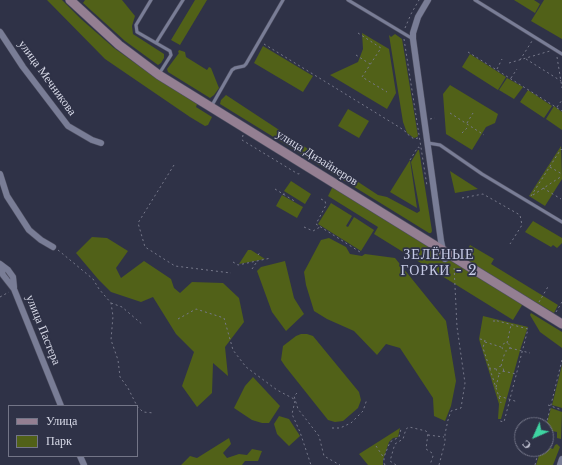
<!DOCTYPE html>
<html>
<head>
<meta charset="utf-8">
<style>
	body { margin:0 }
	#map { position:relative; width:562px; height:465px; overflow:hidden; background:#2f3247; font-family:"Libre Baskerville",serif }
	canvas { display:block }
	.legend { position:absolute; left:8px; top:405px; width:130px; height:52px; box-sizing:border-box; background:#2f3247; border:1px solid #737587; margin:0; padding:5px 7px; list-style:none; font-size:12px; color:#d8dae8 }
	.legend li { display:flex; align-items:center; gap:8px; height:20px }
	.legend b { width:20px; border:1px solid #737587 }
	.north { position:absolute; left:514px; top:417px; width:40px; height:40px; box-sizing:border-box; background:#2f3247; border:1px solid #737587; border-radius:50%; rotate:225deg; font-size:11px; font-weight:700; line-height:16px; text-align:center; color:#d8dae8 }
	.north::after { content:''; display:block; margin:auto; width:14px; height:18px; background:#3ed4a2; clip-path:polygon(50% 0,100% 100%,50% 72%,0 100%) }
</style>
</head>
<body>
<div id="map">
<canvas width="562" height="465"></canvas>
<ul class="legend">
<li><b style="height:5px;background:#947f92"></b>Улица</li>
<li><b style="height:11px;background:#516118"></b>Парк</li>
</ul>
<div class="north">С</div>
</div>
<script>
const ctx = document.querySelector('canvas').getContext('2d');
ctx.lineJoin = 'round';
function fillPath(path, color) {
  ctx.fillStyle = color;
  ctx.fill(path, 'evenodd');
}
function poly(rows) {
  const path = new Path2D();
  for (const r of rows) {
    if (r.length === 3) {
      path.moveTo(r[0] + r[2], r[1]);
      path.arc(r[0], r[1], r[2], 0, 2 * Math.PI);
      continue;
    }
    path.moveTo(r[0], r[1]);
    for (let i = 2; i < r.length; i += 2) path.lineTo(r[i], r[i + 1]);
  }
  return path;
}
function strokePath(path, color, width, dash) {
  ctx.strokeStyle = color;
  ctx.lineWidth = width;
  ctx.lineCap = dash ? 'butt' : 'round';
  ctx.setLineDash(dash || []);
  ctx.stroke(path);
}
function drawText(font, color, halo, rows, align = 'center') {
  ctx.font = font + ' "Libre Baskerville",serif';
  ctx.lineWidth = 3.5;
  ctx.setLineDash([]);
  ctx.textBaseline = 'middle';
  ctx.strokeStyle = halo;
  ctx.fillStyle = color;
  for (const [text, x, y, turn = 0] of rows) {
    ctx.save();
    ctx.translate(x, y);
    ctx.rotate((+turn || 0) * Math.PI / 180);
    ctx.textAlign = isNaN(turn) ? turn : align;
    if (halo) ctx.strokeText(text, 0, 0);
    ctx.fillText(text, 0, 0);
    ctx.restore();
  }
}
fillPath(poly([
	[47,0,62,0,81,19,114,48,152,75,197,104,196,107,212,117,208,125,205,126,190,117,105,59],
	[85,0,122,0,135,16,132,26,133,34,164,54,164,58,161,63,158,65,125,41,83,3],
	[195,0,207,0,180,45,171,40],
	[514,0,534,0,540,4,535,13],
	[544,0,562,0,562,39,531,21],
	[362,33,389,49,396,93,387,109,330,75,358,62,363,49],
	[395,34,402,39,418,136,417,137,414,138,407,133,403,122,389,35,391,37],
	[263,46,313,76,303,92,254,63],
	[179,50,185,52,186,57,207,70,209,67,211,68,219,88,214,95,210,98,168,72,167,69,179,53,178,52],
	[470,54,506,77,498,90,462,67],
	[507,78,523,87,514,99,499,90],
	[450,85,498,114,495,123,486,127,472,150,446,134,443,94],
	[528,90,552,106,544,118,520,102],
	[226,95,378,195,387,197,417,213,420,211,411,162,418,150,419,150,432,231,431,233,429,233,220,104,221,100],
	[554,106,562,112,562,130,546,119],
	[348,109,369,121,359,138,338,126],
	[561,146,562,179,545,206,529,196],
	[410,160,417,208,390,192],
	[450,171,478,189,455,193],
	[291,181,311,194,305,204,284,191],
	[333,186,460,264,470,245,494,259,491,264,558,305,554,313,527,297,513,320,374,234,378,227,328,196],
	[282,195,303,207,297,218,276,206],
	[331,203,352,216,346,226,348,227,354,217,374,230,361,251,318,224],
	[533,221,562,238,562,243,557,248,553,245,551,247,525,232],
	[92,237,107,238,128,251,116,268,121,278,144,261,171,279,174,288,180,293,192,282,223,283,239,298,244,322,225,347,228,376,213,363,212,393,197,407,182,386,194,352,176,334,153,297,141,302,111,292,98,279,76,253],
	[329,238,346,247,350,254,362,256,365,254,395,258,446,321,456,381,451,406,445,421,434,416,433,398,400,348,386,344,377,355,354,331,327,319,314,311,306,285,304,272,321,240],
	[248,250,251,250,265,259,239,264],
	[285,261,294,298,304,314,286,331,272,312,257,271,261,267],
	[531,313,562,332,562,348,540,332,530,315],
	[483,316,528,327,521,347,501,419,498,419,499,404,479,339],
	[301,334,307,334,313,336,359,392,361,400,358,408,343,421,335,422,328,420,285,366,281,360,283,346,296,336],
	[562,365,562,408,552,405],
	[253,377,280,406,269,423,262,423,252,420,234,408,245,386],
	[551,408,562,412,561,439,557,438,557,432,552,431,551,433,546,433,546,426],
	[279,416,289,419,300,436,289,446,277,434,274,424],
	[400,428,398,437,393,438,389,442,383,460,383,465,368,465,359,454],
	[229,438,231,444,223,453,227,458,239,454,247,455,252,449,262,451,258,461,245,461,242,465,181,465,190,456,197,458],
	[546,444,548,445,548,447,553,449,555,445,557,444,560,447,553,465,536,465,541,449,546,449]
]), '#516118');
const lane = poly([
	[151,0,136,25,137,32,170,51,171,55,159,74],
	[348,0,413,39],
	[475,0,562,54],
	[156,43,183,0],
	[211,107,232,70,235,68,244,66,246,64,283,0],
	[428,143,440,145,482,174,562,222]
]);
const street = poly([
	[428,0,418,17,413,33,413,39,441,241,445,259],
	[0,32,23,67,68,126,92,140,101,143],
	[0,174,7,196,29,230,41,240,53,247],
	[0,264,8,270,13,277,14,287],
	[0,265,3,275,14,289,61,406],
	[80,456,84,465],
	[560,465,562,459]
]);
const secondary = poly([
	[70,0,119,45,159,75,562,324]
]);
strokePath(lane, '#4e4f61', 4);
strokePath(street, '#4e4f61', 7);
strokePath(secondary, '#4e4f61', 10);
strokePath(poly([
	[405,28,411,14,419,0],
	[358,33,381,48,362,77,387,92],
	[404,39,427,186],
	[264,44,399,127,405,131,406,133,414,139,418,138],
	[468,52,562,111],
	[356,55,370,64],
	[557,57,562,88],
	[526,59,561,81],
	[520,60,532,41],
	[509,63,550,51],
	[497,69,502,59],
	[511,78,517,69],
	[557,107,562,100],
	[450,113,484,135],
	[430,119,435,118],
	[467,123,473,113],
	[462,133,469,126],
	[243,135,242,140,298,174,302,173],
	[410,160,418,147,420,148],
	[174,165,138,223,145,247,175,266,231,273],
	[550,167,562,174],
	[543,188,561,199],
	[275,189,296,202],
	[283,195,285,192],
	[533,195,562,176],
	[531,196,561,149,562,150],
	[462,198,483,194,520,215,522,225,510,244],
	[321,199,325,201,326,205,316,224,360,252],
	[304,227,313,231,320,227],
	[58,250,93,279,99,289,111,303,113,316,111,340,118,360,120,377,128,388,137,406],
	[258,255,261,251],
	[233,262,238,265,271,258],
	[252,269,256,263],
	[0,297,9,292],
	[539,302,549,285],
	[111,303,122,307,143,325],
	[556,312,562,302],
	[178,319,196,309,224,318,233,350,246,367,277,390,294,399],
	[494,322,494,320,528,329,504,422,500,421],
	[480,339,485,340,483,348,501,403],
	[485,342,501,347],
	[507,343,511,325],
	[506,347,4],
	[510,348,530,353],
	[501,366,505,352],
	[500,370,3.5],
	[489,368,496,369],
	[503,371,516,374],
	[496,387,499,374],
	[297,393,294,396,298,409,319,436,324,456,340,465],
	[499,396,518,402],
	[295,401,292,414,300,432,311,465],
	[548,405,562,410],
	[137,406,143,412,154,413],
	[546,425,562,360],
	[332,428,340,428,351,423,363,411,367,399],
	[546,434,546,438],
	[428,435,444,437],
	[376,446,384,458],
	[385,465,384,463,384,457,390,442,399,437,401,429],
	[396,465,390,461,394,447,395,444,403,439,406,429,409,427,426,431,428,433,426,449,432,453,433,456,430,465],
	[439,465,445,442,445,434,448,420,451,411,461,408,465,383,457,327,454,266],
	[535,465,539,449]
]), '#77798b', 1, [2, 3]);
strokePath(lane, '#797d96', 3);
strokePath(street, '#797d96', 6);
strokePath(secondary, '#947f92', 9);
drawText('12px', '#d8dae8', '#2f3247', [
	["улица Мечникова",47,78,54],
	["улица Дизайнеров",317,158,32],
	["улица Пастера",43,330,68]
]);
ctx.letterSpacing = '1px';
drawText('14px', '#c6cae5', '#2f3247', [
	["ЗЕЛЁНЫЕ",439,255],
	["ГОРКИ - 2",439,271]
]);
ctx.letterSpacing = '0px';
</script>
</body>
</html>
